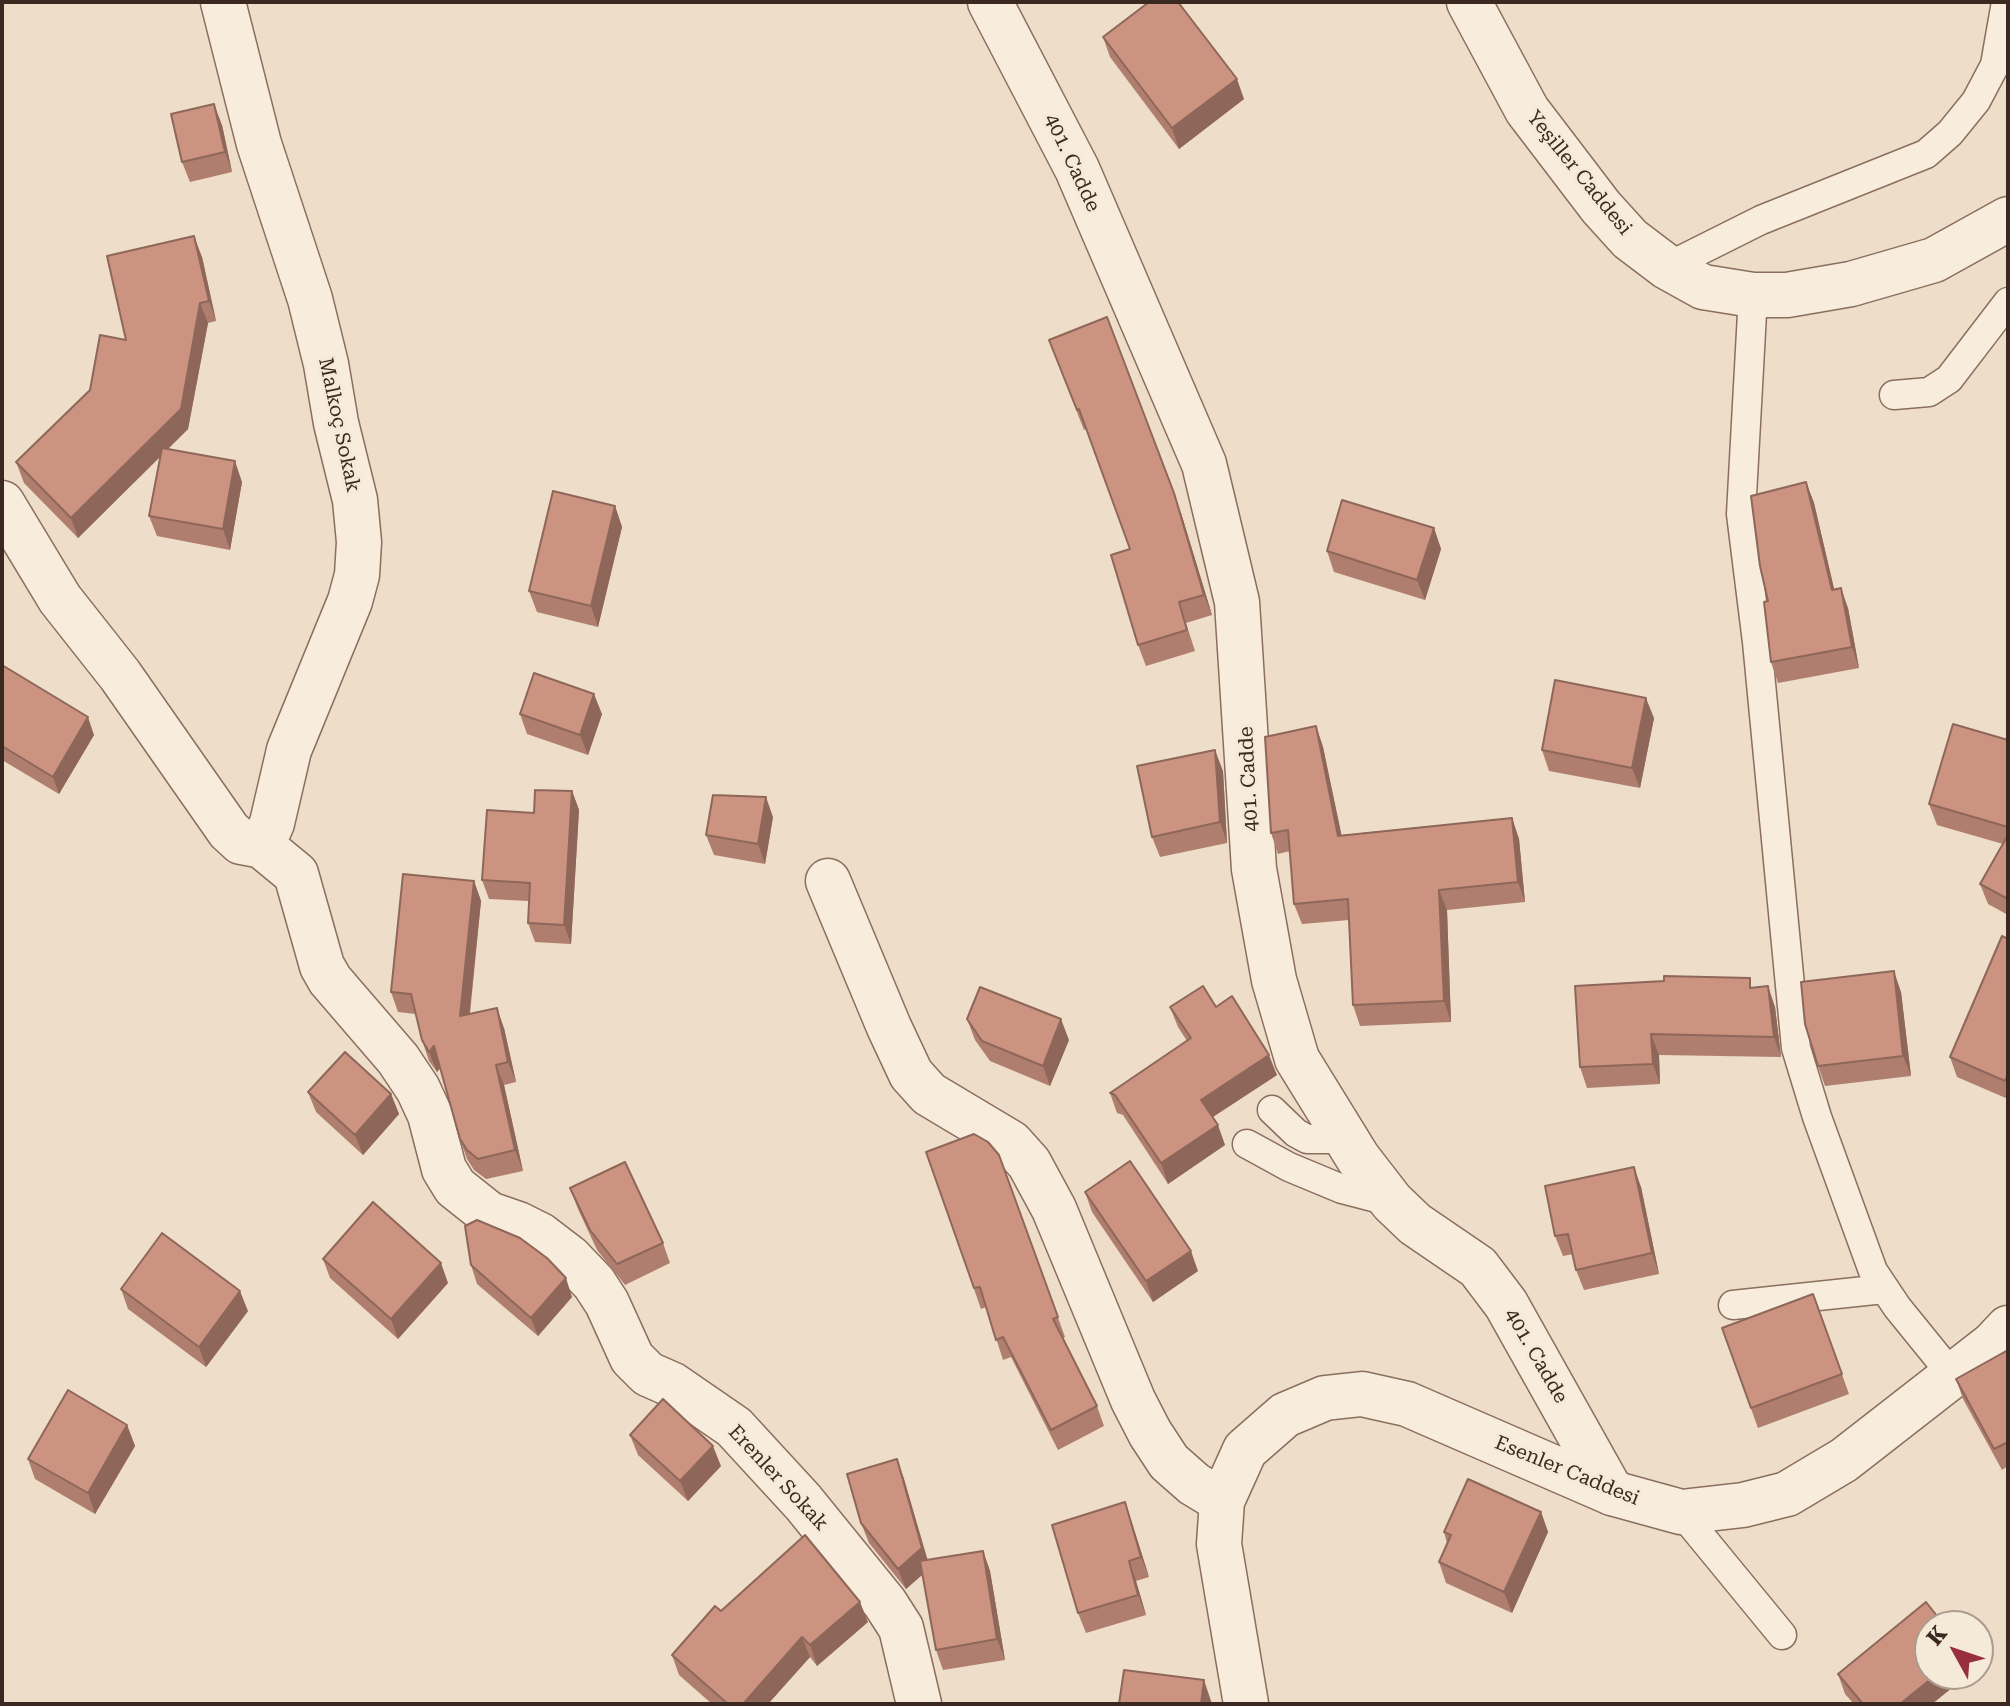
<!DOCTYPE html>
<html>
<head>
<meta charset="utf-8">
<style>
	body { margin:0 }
	#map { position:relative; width:2010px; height:1706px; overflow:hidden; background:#eeddc9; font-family:"Roboto Serif",serif }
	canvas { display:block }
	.frame { position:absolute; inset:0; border:4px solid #3b2921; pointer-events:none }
	.north { position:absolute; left:1914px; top:1610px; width:80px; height:80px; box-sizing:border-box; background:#f5e9d8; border:2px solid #ab9c8f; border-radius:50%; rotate:310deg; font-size:22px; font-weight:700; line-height:32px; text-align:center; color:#3b2921 }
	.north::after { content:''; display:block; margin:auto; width:28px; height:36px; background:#982f40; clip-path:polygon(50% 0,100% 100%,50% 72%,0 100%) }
</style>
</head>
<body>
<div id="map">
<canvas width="2010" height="1706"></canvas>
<div class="frame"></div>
<div class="north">K</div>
</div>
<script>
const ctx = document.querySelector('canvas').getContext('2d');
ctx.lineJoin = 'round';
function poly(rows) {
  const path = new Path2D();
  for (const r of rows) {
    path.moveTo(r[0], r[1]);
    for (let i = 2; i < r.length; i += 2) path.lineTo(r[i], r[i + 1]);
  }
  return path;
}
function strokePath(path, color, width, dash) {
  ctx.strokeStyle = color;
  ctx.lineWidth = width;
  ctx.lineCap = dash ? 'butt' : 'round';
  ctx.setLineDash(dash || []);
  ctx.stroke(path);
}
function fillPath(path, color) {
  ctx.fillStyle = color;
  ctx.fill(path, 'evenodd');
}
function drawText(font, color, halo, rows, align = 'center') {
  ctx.font = font + ' "Roboto Serif",serif';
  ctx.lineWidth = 6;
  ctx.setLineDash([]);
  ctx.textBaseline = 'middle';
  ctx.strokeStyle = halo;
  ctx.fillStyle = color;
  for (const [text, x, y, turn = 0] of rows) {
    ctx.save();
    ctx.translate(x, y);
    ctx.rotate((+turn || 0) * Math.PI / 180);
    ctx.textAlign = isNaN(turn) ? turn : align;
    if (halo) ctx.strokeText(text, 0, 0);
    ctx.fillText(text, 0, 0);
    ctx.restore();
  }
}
const service = poly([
	[1667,267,1761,220,1926,154,1950,133,1976,101,1995,65,2006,2],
	[1753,295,1741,514,1757,642,1796,1048,1817,1117,1873,1271,1897,1307,1953,1376],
	[1894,395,1929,392,1949,379,2008,302],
	[1272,1110,1296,1133,1307,1139,1345,1139],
	[1247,1144,1289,1167,1342,1189,1392,1202],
	[1733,1305,1884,1289],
	[1681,1512,1782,1635]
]);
const minor = poly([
	[223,2,259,144,310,299,326,364,336,423,355,500,359,542,357,575,350,601,289,750,272,823,262,846],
	[990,2,1077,169,1204,464,1237,602,1254,869,1274,980,1297,1059,1358,1158,1392,1202,1415,1224,1478,1267,1506,1304,1612,1493],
	[1469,2,1527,110,1601,207,1630,239,1667,267,1703,287,1753,295,1787,295,1851,284,1934,260,2008,219],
	[2,503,60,599,120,675,229,831,241,842,262,846],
	[262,846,296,874,322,966,330,980,398,1059,418,1089,430,1115,444,1169,455,1187,489,1214,518,1224,540,1235,570,1258,594,1283,607,1303,632,1358,648,1374,673,1385,734,1427,803,1502,885,1603,901,1628,919,1704],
	[828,881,889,1027,911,1074,929,1094,1011,1143,1029,1163,1054,1209,1133,1400,1150,1433,1169,1462,1194,1484,1222,1501]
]);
const tertiary = poly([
	[1246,1704,1219,1544,1222,1501,1245,1450,1285,1415,1325,1398,1362,1394,1407,1404,1612,1493,1681,1512,1743,1505,1787,1494,1844,1460,1993,1344,2008,1328]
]);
strokePath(service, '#8a6e5e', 31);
strokePath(minor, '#8a6e5e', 47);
strokePath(tertiary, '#8a6e5e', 47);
strokePath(service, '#f8ecdc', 28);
strokePath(minor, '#f8ecdc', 44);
strokePath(tertiary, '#f8ecdc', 44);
fillPath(poly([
	[1103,37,1244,99,1179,149,1110,57],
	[222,125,232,172,190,182,182,162],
	[202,257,216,321,208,323,188,429,168,449,242,482,230,550,157,536,149,516,160,457,78,538,24,483,16,462,90,390,126,340],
	[1057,361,1181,513,1212,615,1186,623,1195,651,1146,666,1138,645,1130,549,1087,429,1084,430],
	[1806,482,1814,503,1834,589,1848,608,1859,668,1778,683,1771,662,1768,601],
	[615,506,622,527,598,627,537,612,529,591],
	[1434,528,1441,549,1425,600,1334,572,1327,551],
	[2,665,94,735,59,794,2,760],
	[520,714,602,714,588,755,527,734],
	[1654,718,1640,788,1549,771,1542,750],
	[1316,726,1323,747,1341,835,1512,818,1519,839,1525,902,1447,910,1451,1022,1360,1026,1353,1005,1349,920,1302,924,1294,904,1290,851,1278,854,1271,833],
	[2008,740,2008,915,1988,904,1980,884,2003,844,1937,825,1929,804],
	[1223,771,1227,843,1160,857,1152,837],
	[572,791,579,810,571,944,535,942,528,923,529,901,489,899,482,880,534,813],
	[773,817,765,864,714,855,706,835],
	[474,881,481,901,470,1014,504,1028,516,1082,504,1085,523,1171,486,1179,474,1170,467,1159,460,1139,440,1068,437,1072,429,1061,422,1040,416,1014,398,1012,391,992],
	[2008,939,2008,1099,1957,1077,1950,1057],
	[1754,988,1775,1007,1781,1057,1659,1055,1660,1084,1587,1088,1580,1067],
	[1901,992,1911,1076,1825,1086,1818,1066],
	[1170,1007,1216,1007,1277,1075,1213,1117,1225,1145,1168,1184,1123,1115,1117,1113,1110,1093,1187,1041,1178,1027],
	[967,1019,1069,1040,1050,1086,990,1061,975,1040],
	[308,1092,391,1094,399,1114,363,1155,316,1112],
	[926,1152,999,1155,1065,1337,1063,1338,1097,1406,1104,1426,1058,1450,1011,1357,1003,1360,986,1307,981,1309],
	[1641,1187,1659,1274,1584,1290,1576,1270,1573,1254,1563,1256,1555,1236],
	[570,1188,663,1243,670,1263,625,1285,597,1250,578,1209],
	[1085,1192,1198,1271,1153,1302,1092,1212],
	[323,1259,448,1283,398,1339,330,1278],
	[471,1265,572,1297,538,1336,477,1284],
	[121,1289,248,1311,206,1367,128,1309],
	[1813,1294,1849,1394,1758,1428,1722,1328],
	[2008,1350,2008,1466,2002,1470,1963,1399,1956,1379],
	[127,1425,135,1446,95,1514,35,1479,28,1459],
	[630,1435,721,1466,688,1501,638,1455],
	[897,1459,904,1479,927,1560,983,1551,990,1571,1005,1660,943,1670,936,1650,923,1574,906,1589,869,1543,861,1523],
	[1541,1512,1548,1532,1512,1613,1446,1583,1439,1562,1447,1543,1444,1532],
	[1132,1523,1149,1577,1136,1581,1146,1615,1086,1633,1078,1613],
	[721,1611,868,1622,817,1666,810,1657,768,1704,712,1704,679,1675,672,1655],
	[1838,1674,1969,1674,1932,1704,1854,1704,1845,1694]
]), '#af7e6e');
fillPath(poly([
	[1237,79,1244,99,1179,149,1172,128],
	[214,104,222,125,232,172,225,152],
	[194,236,202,257,216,321,209,301],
	[200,303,208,323,188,429,78,538,71,518],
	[235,461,242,482,230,550,223,529],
	[1806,482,1814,503,1839,610,1832,590],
	[1174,493,1181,513,1212,615,1204,595],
	[615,506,622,527,598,627,591,606],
	[1434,528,1441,549,1425,600,1417,580],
	[1841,588,1848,608,1859,668,1852,647],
	[594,694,602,714,588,755,580,735],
	[1646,698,1654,718,1640,788,1632,768],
	[88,717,94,735,59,794,53,777],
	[1316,726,1323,747,1346,856,1338,836],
	[1215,750,1223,771,1227,843,1220,822],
	[572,791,579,810,571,944,564,925],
	[766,797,773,817,765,864,758,844],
	[1512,818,1519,839,1525,902,1518,882],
	[474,881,481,901,467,1036,460,1016],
	[1439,890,1447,910,1451,1022,1444,1001],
	[1894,971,1901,992,1911,1076,1903,1056],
	[1768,986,1775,1007,1781,1057,1774,1037],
	[497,1008,504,1028,516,1082,508,1062],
	[1061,1019,1069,1040,1050,1086,1043,1066],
	[1651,1034,1659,1055,1660,1084,1653,1064],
	[434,1046,441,1067,437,1072,429,1052],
	[1269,1055,1277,1075,1208,1120,1201,1100],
	[496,1065,504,1085,523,1171,515,1150],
	[391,1094,399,1114,363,1155,355,1135],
	[1218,1125,1225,1145,1168,1184,1161,1163],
	[1634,1167,1641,1187,1659,1274,1652,1253],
	[1191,1251,1198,1271,1153,1302,1146,1281],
	[441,1263,448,1283,398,1339,391,1319],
	[566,1278,572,1297,538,1336,531,1318],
	[240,1291,248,1311,206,1367,199,1347],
	[127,1425,135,1446,95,1514,88,1493],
	[713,1446,721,1466,688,1501,680,1481],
	[897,1459,904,1479,930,1568,906,1589,898,1569],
	[1125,1502,1132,1523,1149,1577,1141,1557],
	[1541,1512,1548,1532,1512,1613,1504,1592],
	[983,1551,990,1571,1005,1660,997,1639],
	[1129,1561,1136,1581,1146,1615,1138,1595],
	[860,1602,868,1622,817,1666,810,1645],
	[802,1637,810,1657,768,1704,743,1704],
	[1937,1674,1969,1674,1932,1704,1900,1704],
	[1204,1680,1211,1701,1211,1704,1201,1704]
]), '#8e675a');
const building = poly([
	[1149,2,1178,2,1237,79,1172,128,1103,37,1149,2],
	[214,104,225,152,182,162,171,114,214,104],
	[194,236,209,301,200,303,181,409,71,518,16,462,90,390,100,335,126,340,107,256,194,236],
	[1107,317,1174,493,1204,595,1179,602,1187,630,1138,645,1111,555,1130,549,1079,409,1077,410,1049,340,1107,317],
	[162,448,235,461,223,529,149,516,162,448],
	[1806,482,1832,590,1841,588,1852,647,1771,662,1764,602,1768,601,1760,566,1751,496,1806,482],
	[553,491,615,506,591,606,529,591,553,491],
	[1342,500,1434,528,1417,580,1327,551,1342,500],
	[2,665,88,717,53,777,2,746,2,665],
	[534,673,594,694,580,735,520,714,534,673],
	[1555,680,1646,698,1632,768,1542,750,1555,680],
	[1953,724,2008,740,2008,827,1929,804,1953,724],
	[1316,726,1338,836,1512,818,1518,882,1439,890,1444,1001,1353,1005,1348,899,1294,904,1288,830,1271,833,1265,737,1316,726],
	[1215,750,1220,822,1152,837,1137,766,1215,750],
	[535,790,572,791,564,925,528,923,530,883,482,880,487,810,534,813,535,790],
	[713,795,766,797,758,844,706,835,713,795],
	[2008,835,2008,899,1980,884,2008,835],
	[403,874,474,881,460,1016,497,1008,508,1062,496,1065,515,1150,478,1159,467,1150,460,1139,434,1046,429,1052,422,1040,411,994,391,992,403,874],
	[2002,936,2008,939,2008,1074,2005,1081,1950,1057,2002,936],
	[1894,971,1903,1056,1818,1066,1805,1024,1801,982,1894,971],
	[1664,976,1750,978,1750,988,1768,986,1774,1037,1651,1034,1653,1064,1580,1067,1575,986,1664,981,1664,976],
	[1203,986,1216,1007,1232,996,1269,1055,1201,1100,1218,1125,1161,1163,1115,1095,1110,1093,1191,1038,1170,1007,1203,986],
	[980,987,1061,1019,1043,1066,982,1041,967,1019,980,987],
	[345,1052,391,1094,355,1135,308,1092,345,1052],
	[974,1134,988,1142,999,1155,1058,1317,1053,1319,1097,1406,1051,1430,1003,1337,996,1340,980,1287,974,1288,926,1152,974,1134],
	[1130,1161,1191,1251,1146,1281,1085,1192,1130,1161],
	[625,1162,663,1243,617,1264,590,1230,570,1188,625,1162],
	[1634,1167,1652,1253,1576,1270,1568,1234,1555,1236,1545,1186,1634,1167],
	[373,1202,441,1263,391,1319,323,1259,373,1202],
	[477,1220,520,1238,547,1258,566,1278,531,1318,471,1265,465,1226,477,1220],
	[162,1233,240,1291,199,1347,121,1289,162,1233],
	[1813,1294,1842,1374,1751,1408,1722,1328,1813,1294],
	[2008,1350,2008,1442,1994,1449,1956,1379,2008,1350],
	[68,1390,127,1425,88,1493,28,1459,68,1390],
	[663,1399,713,1446,680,1481,630,1435,663,1399],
	[897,1459,922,1548,898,1569,861,1523,847,1474,897,1459],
	[1468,1479,1541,1512,1504,1592,1439,1562,1451,1535,1444,1532,1468,1479],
	[1125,1502,1141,1557,1129,1561,1138,1595,1078,1613,1052,1525,1125,1502],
	[805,1535,860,1602,810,1645,802,1637,743,1704,728,1704,672,1655,715,1606,721,1611,805,1535],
	[983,1551,997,1639,936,1650,920,1561,983,1551],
	[1926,1602,1945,1626,1930,1626,1930,1674,1937,1674,1900,1704,1863,1704,1838,1674,1926,1602],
	[1124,1670,1204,1680,1201,1704,1119,1704,1124,1670]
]);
fillPath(building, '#cb9380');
strokePath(building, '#8e675a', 2);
drawText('20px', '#3b2921', '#f5e9d8', [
	["401. Cadde",1072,163,65],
	["Yeşiller Caddesi",1579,173,51],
	["Malkoç Sokak",339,425,78],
	["401. Cadde",1249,779,-93],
	["401. Cadde",1536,1356,60],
	["Esenler Caddesi",1567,1471,22],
	["Erenler Sokak",778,1478,47]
]);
</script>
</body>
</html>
